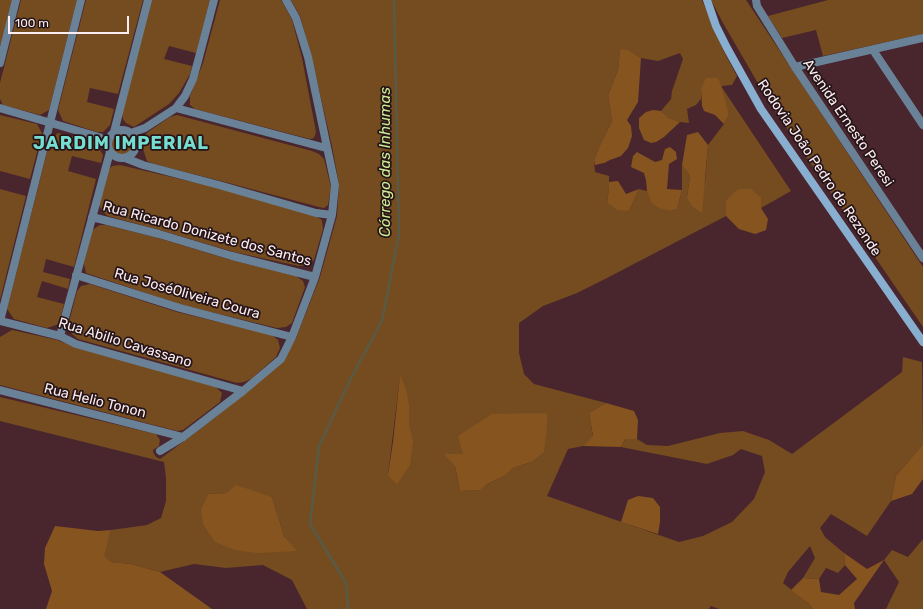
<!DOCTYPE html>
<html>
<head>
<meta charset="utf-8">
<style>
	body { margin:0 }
	#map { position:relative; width:923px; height:609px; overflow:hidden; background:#49252e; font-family:Rubik,sans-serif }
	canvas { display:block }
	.scale { position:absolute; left:8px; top:16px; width:121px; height:18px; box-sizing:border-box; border:2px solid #fceef0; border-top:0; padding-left:5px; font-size:12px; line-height:14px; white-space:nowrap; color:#fceef0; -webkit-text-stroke:3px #251418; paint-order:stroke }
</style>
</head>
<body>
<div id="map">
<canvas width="923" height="609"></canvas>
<div class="scale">100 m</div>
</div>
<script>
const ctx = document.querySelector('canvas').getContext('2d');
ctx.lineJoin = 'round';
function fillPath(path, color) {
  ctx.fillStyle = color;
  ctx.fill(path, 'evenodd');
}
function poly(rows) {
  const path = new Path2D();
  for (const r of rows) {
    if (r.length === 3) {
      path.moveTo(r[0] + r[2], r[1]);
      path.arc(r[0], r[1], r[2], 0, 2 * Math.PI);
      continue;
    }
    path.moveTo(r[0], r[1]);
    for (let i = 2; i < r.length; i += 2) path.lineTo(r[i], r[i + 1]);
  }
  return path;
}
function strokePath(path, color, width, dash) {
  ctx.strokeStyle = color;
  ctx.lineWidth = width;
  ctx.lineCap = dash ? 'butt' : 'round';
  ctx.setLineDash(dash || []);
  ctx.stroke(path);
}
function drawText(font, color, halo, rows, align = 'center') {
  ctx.font = font + ' Rubik,sans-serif';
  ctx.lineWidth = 3.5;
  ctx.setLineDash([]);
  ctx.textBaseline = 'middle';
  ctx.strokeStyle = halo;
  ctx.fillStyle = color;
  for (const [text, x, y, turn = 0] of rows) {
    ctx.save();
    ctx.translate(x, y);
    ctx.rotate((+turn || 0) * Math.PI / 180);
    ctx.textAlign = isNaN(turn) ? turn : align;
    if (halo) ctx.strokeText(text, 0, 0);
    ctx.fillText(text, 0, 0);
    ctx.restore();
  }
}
fillPath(poly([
	[0,0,13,0,0,47],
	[21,0,77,0,49,110,40,115,3,105,0,99,0,83],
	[86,0,143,0,118,94,90,88,87,102,114,109,110,125,103,132,97,132,63,121,58,110],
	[151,0,210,0,196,53,169,46,164,59,192,66,190,74,179,93,169,104,134,127,126,123,123,119,122,113],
	[220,0,281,0,292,20,302,58,316,132,314,138,310,139,195,109,190,105,190,96,203,63],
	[291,0,702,0,723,50,737,76,732,85,721,86,791,191,761,208,761,198,726,201,726,216,607,278,577,293,543,306,519,323,519,353,524,374,534,384,606,403,589,413,593,437,583,446,568,449,547,496,679,542,703,536,732,522,754,499,765,472,762,456,741,449,733,455,707,464,621,447,625,439,637,439,647,445,668,446,720,433,743,431,769,440,792,454,902,372,903,357,922,362,923,444,896,476,891,501,867,536,831,514,820,528,825,537,844,553,845,565,838,573,826,568,819,579,803,578,815,558,810,546,788,572,783,583,808,603,813,609,719,609,711,606,709,609,307,609,292,580,263,565,226,568,194,564,160,572,131,564,111,562,103,556,111,530,147,525,161,518,166,501,166,478,164,462,0,421,0,397,156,434,160,440,159,446,153,450,153,452,156,457,160,459,187,439,246,393,283,360,296,338,320,277,337,216,339,184,332,146,311,55,300,16],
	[629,50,641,58,658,61,680,53,683,59,672,91,671,99,661,111,669,118,680,122,689,123,687,109,696,105,701,99,701,89,718,78,729,114,724,124,708,145,705,182,687,198,690,176,682,165,682,190,677,209,671,211,651,203,647,191,639,189,629,211,607,202,609,189,609,176,595,172,594,160,601,143,612,121,608,95,618,70,620,51],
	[400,376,405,389,409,404,409,425,388,475],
	[547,413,531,462,513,468,506,475,487,484,479,490,460,491,455,466,464,455,533,414],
	[227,493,272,497,284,536,296,551,209,494],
	[711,0,746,0,923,267,923,327,770,104,723,23],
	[828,0,923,0,923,34,823,56,816,30,782,38,768,16],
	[0,115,37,124,42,133,30,179,0,171],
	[177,115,312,151,319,154,324,159,331,187,328,205,324,208,319,207,221,181,154,164,147,161,143,149,144,136,148,132,170,117],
	[58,133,94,141,103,155,101,163,72,156,68,171,96,179,74,267,46,259,43,272,70,279,68,289,42,281,37,297,64,304,59,324,47,328,14,319,7,309,50,140],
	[122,144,11],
	[120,165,218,188,315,216,322,220,323,229,314,260,308,265,299,266,234,252,160,230,108,216,102,211,99,205,107,171,112,166],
	[0,189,26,196,0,300],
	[100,225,106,225,158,238,231,260,296,276,303,281,305,287,292,323,286,327,277,328,182,305,86,273,84,264,92,230],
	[90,284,177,312,272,335,278,340,280,348,276,357,251,379,244,382,237,383,78,339,72,334,68,326,77,291,81,286],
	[12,330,57,340,74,346,216,387,222,393,220,402,183,430,177,431,0,385,0,337],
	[923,539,923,609,886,609,899,582,884,560,892,550,908,557]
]), '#754c1f');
fillPath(poly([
	[620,50,629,50,641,58,638,102,627,120,631,126,632,136,628,148,621,156,610,160,604,163,595,165,594,160,601,143,612,121,608,95,618,70],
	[706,78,718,78,721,85,729,114,724,124,715,115,704,111,702,106,701,89],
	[653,110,661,111,669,118,680,122,664,137,656,142,651,143,644,140,639,128,639,118,646,112],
	[698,132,708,145,702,213,692,206,687,198,690,176,682,165,687,135],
	[670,147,676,152,677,159,669,164,667,189,682,190,677,209,671,211,659,208,651,203,647,191,646,180,644,173,631,167,633,156,637,152,655,162,662,160,665,149],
	[618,181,626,194,639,189,629,211,617,210,607,202,609,189,609,182],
	[738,189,751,189,761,198,761,208,768,219,766,230,755,234,739,229,726,216,726,201],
	[400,375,406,389,409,404,409,425,413,441,410,465,397,484,388,475,393,442],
	[606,403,634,411,638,420,637,439,625,439,621,447,583,446,593,436,589,413],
	[547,413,547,426,544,452,531,462,513,468,506,475,487,484,480,490,460,491,455,466,444,454,463,454,458,436,492,414],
	[923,444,923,479,912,494,891,501,896,476],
	[236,485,272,497,284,536,297,551,257,553,235,550,215,542,203,524,201,509,209,494,227,493],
	[638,496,653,498,660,507,660,522,658,534,621,522,628,500],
	[55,526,98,531,111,530,104,556,111,562,131,564,160,572,212,609,46,609,52,591,44,564,45,548],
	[844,553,867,569,884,560,854,603,855,609,813,609,808,603,791,590,803,578,819,579,821,592,839,595,857,579,845,565]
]), '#86551f');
strokePath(poly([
	[348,609,346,583,310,524,319,446,352,376,382,321,399,234,394,0]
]), '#585a48', 2.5);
strokePath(poly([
	[756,0,757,6,795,67,923,258],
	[873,50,923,125],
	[0,63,16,0],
	[795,67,923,38],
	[0,108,99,137,108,142],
	[176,108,326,148],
	[122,144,14],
	[114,132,148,0],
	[131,133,145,128,176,108,185,96,193,79,198,61,214,0],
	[125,158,143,165,219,185,316,213,332,215],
	[92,217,159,234,232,256,315,277],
	[76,275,180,308,292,337],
	[0,321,81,0],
	[0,321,60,336,76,344,243,391],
	[60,336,110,152],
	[0,390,183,437],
	[160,451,183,437,243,391,281,359,292,337,315,277,332,215,335,185,308,57,296,18,286,0]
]), '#6a8297', 8);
strokePath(poly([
	[707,0,716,26,727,48,761,109,923,342]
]), '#89afd0', 8);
drawText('14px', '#fceef0', '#251418', [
	["Avenida Ernesto Peresi",848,123,56],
	["Rodovia João Pedro de Rezende",819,168,56],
	["Rua Ricardo Donizete dos Santos",207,234,15],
	["Rua JoséOliveira Coura",187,294,16],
	["Rua Abilio Cavassano",125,343,17],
	["Rua Helio Tonon",95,401,14]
]);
drawText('italic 15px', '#cbec90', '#251418', [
	["Córrego das Inhumas",386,162,-90]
]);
ctx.letterSpacing = '1px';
drawText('bold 18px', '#75ded1', '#251418', [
	["JARDIM IMPERIAL",121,144]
]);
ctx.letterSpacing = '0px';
</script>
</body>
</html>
